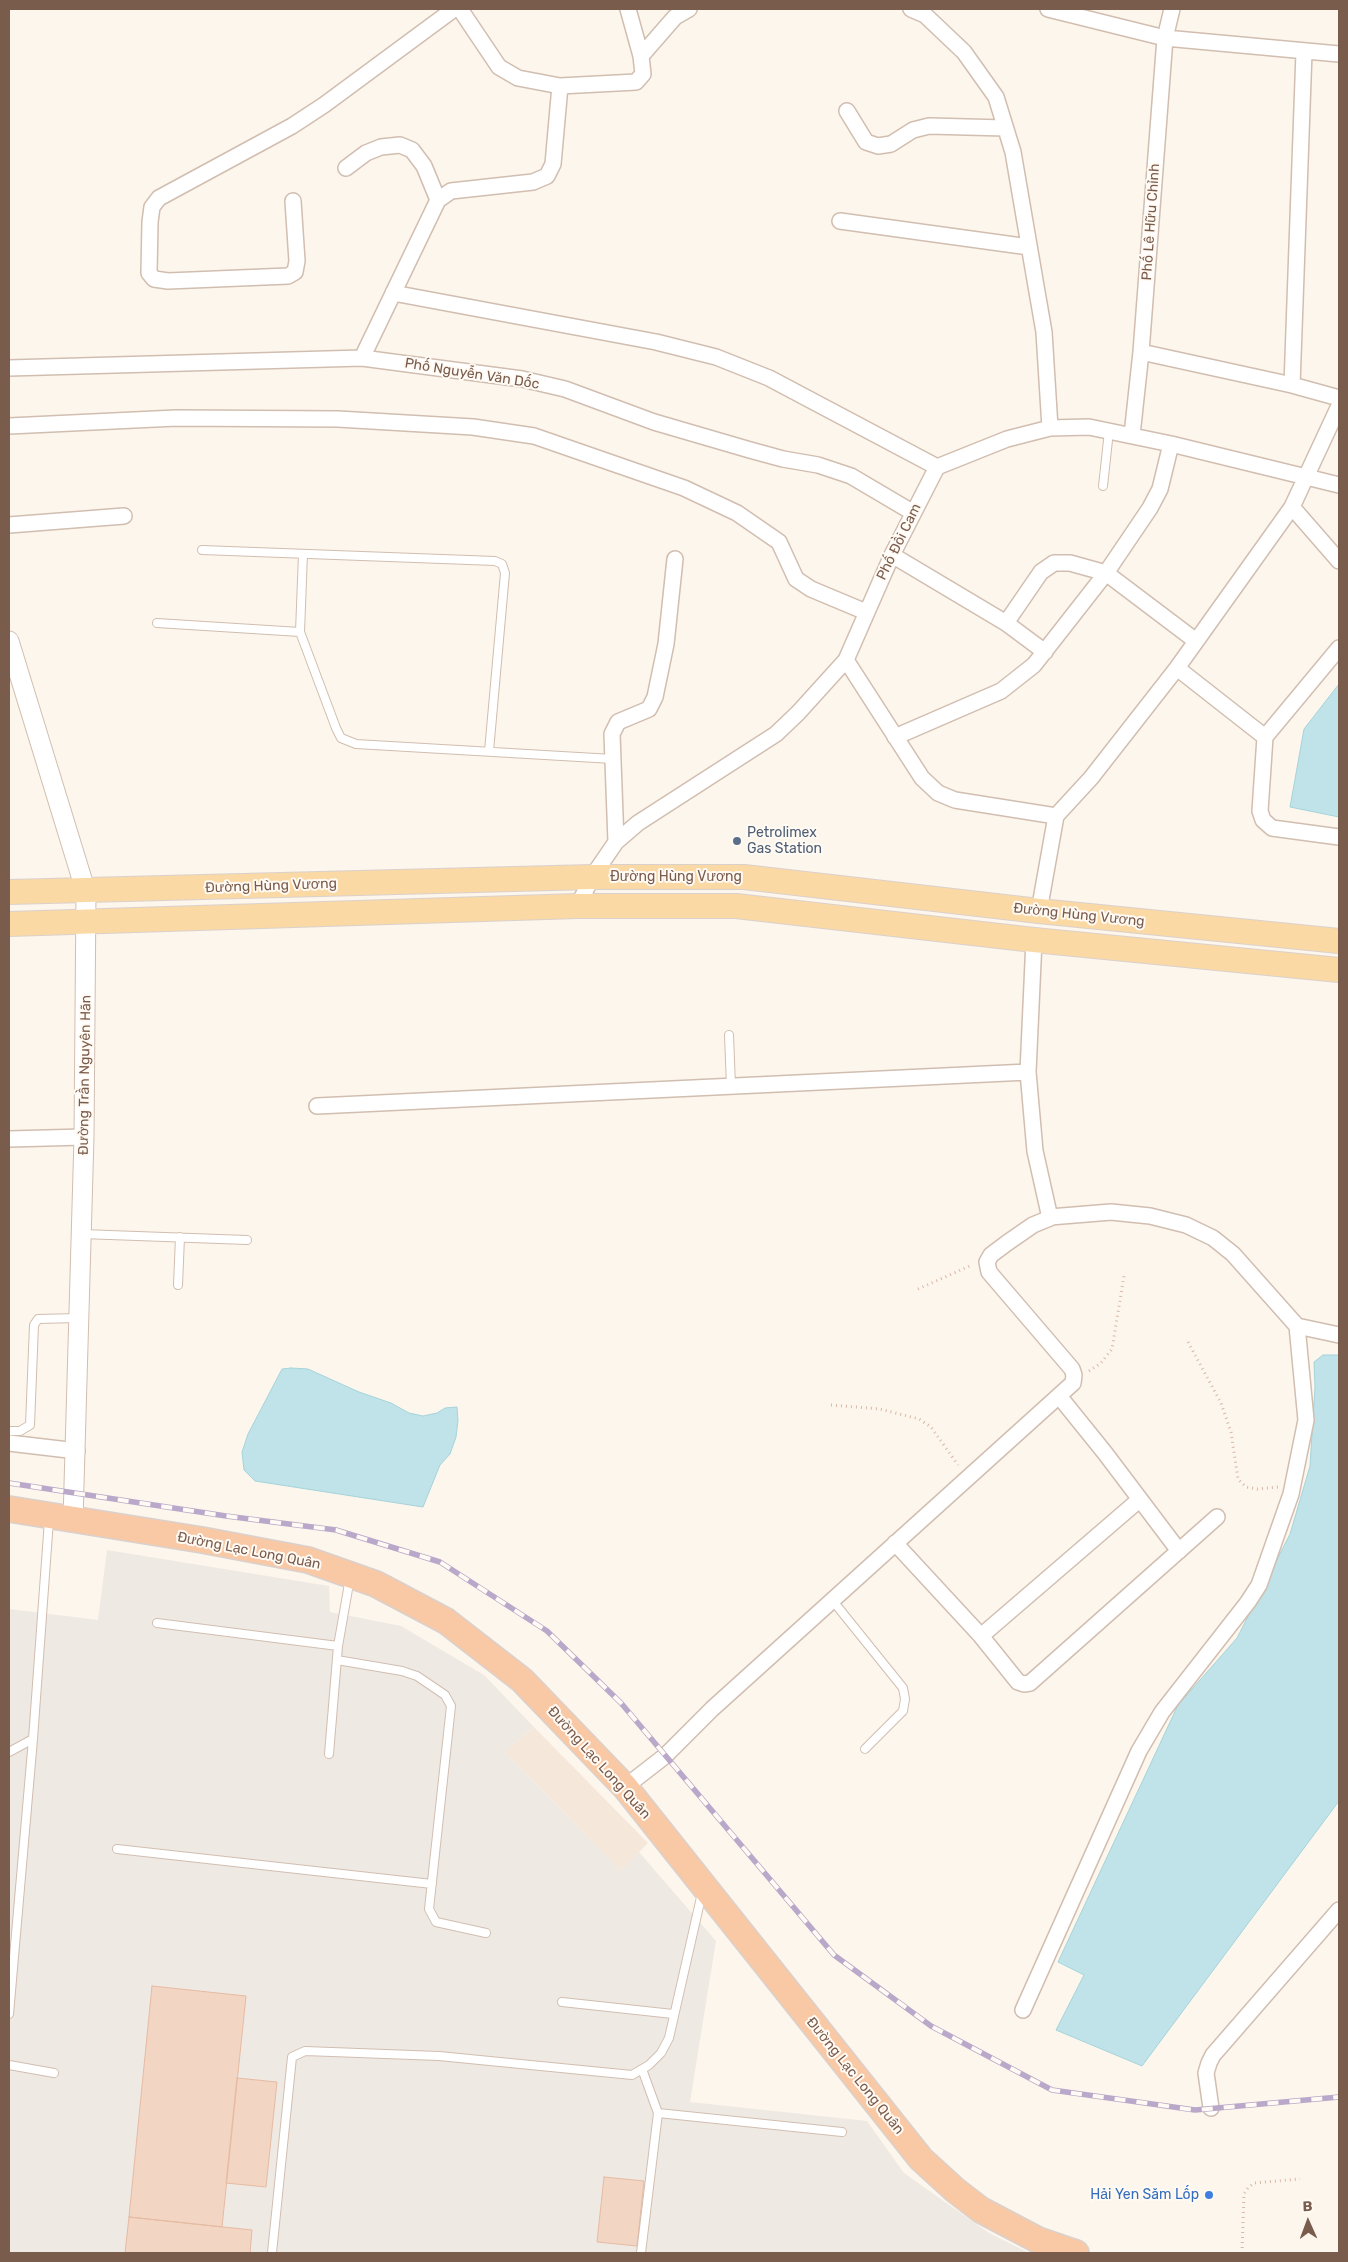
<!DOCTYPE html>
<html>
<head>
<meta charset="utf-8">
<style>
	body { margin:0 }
	#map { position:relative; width:1348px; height:2262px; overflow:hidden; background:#fdf6ec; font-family:Rubik,sans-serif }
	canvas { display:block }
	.frame { position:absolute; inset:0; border:10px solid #7a5c4d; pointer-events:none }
	.north { position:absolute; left:1283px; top:2197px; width:50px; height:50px; -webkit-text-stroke:4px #fffaf3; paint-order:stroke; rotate:358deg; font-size:14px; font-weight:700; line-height:20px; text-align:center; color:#7a5c4d }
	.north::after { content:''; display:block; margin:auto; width:18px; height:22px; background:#7a5c4d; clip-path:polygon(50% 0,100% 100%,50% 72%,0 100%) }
</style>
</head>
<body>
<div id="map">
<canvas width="1348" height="2262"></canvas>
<div class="frame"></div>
<div class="north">B</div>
</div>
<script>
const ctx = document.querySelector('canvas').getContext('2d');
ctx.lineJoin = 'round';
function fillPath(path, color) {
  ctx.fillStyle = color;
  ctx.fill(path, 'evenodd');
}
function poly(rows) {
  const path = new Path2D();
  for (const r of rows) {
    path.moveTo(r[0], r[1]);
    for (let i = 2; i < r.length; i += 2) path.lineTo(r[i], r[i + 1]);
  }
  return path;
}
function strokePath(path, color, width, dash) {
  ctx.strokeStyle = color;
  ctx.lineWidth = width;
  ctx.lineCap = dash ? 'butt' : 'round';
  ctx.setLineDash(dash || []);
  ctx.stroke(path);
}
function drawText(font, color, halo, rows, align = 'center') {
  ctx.font = font + ' Rubik,sans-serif';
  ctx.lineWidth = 4;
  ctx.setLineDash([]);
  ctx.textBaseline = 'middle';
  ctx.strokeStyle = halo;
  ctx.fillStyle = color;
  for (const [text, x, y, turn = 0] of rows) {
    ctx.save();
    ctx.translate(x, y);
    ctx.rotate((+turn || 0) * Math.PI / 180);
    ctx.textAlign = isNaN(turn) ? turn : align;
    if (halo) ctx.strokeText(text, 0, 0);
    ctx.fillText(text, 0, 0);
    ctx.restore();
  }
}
fillPath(poly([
	[534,1727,648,1843,621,1871,505,1752]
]), '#f5e8da');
fillPath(poly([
	[107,1550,329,1586,330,1612,401,1626,484,1675,534,1727,505,1752,621,1871,639,1852,716,1941,690,2102,867,2121,904,2173,989,2233,1029,2253,9,2253,9,1609,98,1620]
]), '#efe9e4');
const water = poly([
	[1339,684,1339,817,1290,807,1304,729,1339,684],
	[1323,1355,1339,1355,1339,1801,1142,2066,1056,2030,1084,1975,1058,1962,1178,1705,1237,1638,1290,1534,1310,1466,1315,1387,1314,1362,1323,1355],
	[291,1368,308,1369,359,1392,391,1403,409,1413,423,1416,437,1413,445,1408,457,1407,458,1420,456,1437,450,1454,440,1465,423,1507,255,1481,244,1470,242,1452,248,1434,282,1369,291,1368]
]);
fillPath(water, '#bfe3e8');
strokePath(water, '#a5d3da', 1);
const building = poly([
	[152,1986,246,1996,222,2227,129,2217,152,1986],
	[237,2078,277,2082,266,2187,226,2183,237,2078],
	[604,2177,644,2181,637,2246,597,2242,604,2177],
	[129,2217,252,2230,250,2253,125,2253,129,2217]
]);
fillPath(building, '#f3d5c3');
strokePath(building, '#e6bba3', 1);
const service = poly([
	[1103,486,1109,431],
	[202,550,495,561,502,564,505,573,489,751],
	[157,623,300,632,336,728,341,738,356,744,613,759],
	[300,632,303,554],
	[729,1035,731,1086],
	[82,1234,247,1240],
	[178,1285,180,1237],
	[9,1431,20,1431,30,1425,34,1325,38,1319,78,1318],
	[833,1601,903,1688,905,1699,903,1711,865,1749],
	[157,1623,338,1646],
	[337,1660,402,1671,417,1676,445,1695,451,1706,429,1909,436,1922,486,1933],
	[9,1752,33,1739],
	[329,1754,338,1646,350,1578],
	[117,1849,432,1884],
	[562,2002,673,2014],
	[9,2014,33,1739,49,1520],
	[9,2065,54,2073],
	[658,2113,842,2132],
	[272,2253,292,2057,305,2051,439,2056,632,2075,649,2065,661,2053,669,2038,702,1893],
	[641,2253,658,2113,642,2069]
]);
const minor = poly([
	[460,9,499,67,518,78,560,86,636,82,643,74,641,56,628,9],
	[911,9,925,15,964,52,996,97,1013,152,1036,286,1044,332,1050,428],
	[1048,9,1165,38,1339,54],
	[641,56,675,17,689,9],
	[847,111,866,142,878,146,891,144,913,130,929,126,1005,128],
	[346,168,366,153,381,147,400,145,412,150,424,166,438,200],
	[293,201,297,261,295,272,288,276,168,281,154,279,149,273,150,222,152,207,159,198,292,126,324,105,454,9],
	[840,221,1029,247],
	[393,293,656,342,716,357,769,378,937,467],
	[1141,352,1292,385,1339,398],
	[362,358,438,200,451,191,533,182,547,176,553,164,560,86],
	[9,368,362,358,522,379,565,389,654,422,750,450,783,459,818,465,851,476,912,512],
	[1292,385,1304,52],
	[9,426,176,418,338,419,473,427,534,436,684,488,737,513,779,542,796,579,811,589,866,612],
	[1132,435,1141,352,1165,38,1172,9],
	[1292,507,1339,561],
	[9,525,124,516],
	[892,555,1006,623,1045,652],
	[1006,623,1041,572,1054,563,1070,563,1106,573,1196,641],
	[1339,648,1265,737,1260,811,1263,820,1272,828,1339,837],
	[846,660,922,778,938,793,955,800,1056,816],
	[1177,668,1265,737],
	[895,737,1001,691,1034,665,1106,573,1150,508,1160,489,1171,444],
	[616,842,612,734,618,722,649,709,655,697,666,644,675,559],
	[578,906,592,877,616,842,638,823,776,734,798,713,846,660,892,555,937,467,1007,439,1050,428,1089,427,1171,444,1339,485],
	[1039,911,1056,816,1091,778,1177,668,1292,507,1339,406],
	[317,1106,1028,1072],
	[9,1139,84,1137],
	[1297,1326,1339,1335],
	[1059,1396,1105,1453,1179,1551],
	[9,1443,77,1451],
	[895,1543,981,1636,1018,1682,1024,1684,1030,1683,1217,1517],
	[981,1636,1139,1500],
	[625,1787,665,1756,712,1709,1073,1383,1074,1375,1072,1369,989,1272,987,1262,991,1255,1007,1243,1033,1225,1050,1218,1035,1151,1028,1072,1034,940],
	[1023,2010,1139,1751,1162,1712,1248,1602,1259,1585,1291,1494,1306,1420,1297,1326,1233,1254,1213,1238,1186,1225,1150,1216,1111,1212,1050,1217],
	[1211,2108,1206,2073,1209,2063,1213,2055,1339,1910]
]);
const tertiary = poly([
	[9,641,86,892,84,1137,73,1520]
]);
const primary = poly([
	[9,892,592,877,744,877,1039,911,1339,941],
	[9,924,578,906,736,906,1034,940,1339,970]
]);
const trunk = poly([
	[9,1509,202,1540,308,1560,376,1584,446,1621,522,1680,625,1787,921,2159,955,2190,981,2210,1038,2240,1076,2253]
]);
strokePath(service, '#d1beb0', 10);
strokePath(minor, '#d1beb0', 18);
strokePath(tertiary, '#d1beb0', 21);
strokePath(primary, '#dad1cd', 26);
strokePath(trunk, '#dad1cd', 28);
strokePath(poly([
	[918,1289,972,1265],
	[1188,1342,1221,1403,1231,1432,1238,1479,1246,1487,1257,1489,1278,1487],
	[1089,1371,1101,1363,1112,1349,1124,1276],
	[831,1405,880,1409,919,1419,931,1427,958,1465],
	[1242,2253,1244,2194,1248,2188,1254,2183,1300,2179]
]), '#d9b8a5', 3, [1, 4]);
strokePath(service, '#fff', 8);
strokePath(minor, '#fff', 15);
strokePath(tertiary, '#fff', 19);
strokePath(primary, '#fbd9a5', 24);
strokePath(trunk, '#f9c8a4', 25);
const rail = poly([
	[9,1483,226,1516,336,1530,440,1562,547,1631,621,1703,834,1955,931,2026,1052,2090,1195,2110,1339,2097]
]);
strokePath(rail, '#b9a8c9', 5.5);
strokePath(rail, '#fffaf3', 4, [11]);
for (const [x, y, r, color] of [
	[737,841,5,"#5c6f8a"],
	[1209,2195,5,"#3f7fe0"]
]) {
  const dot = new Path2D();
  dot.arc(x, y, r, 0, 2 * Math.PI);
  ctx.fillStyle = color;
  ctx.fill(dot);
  strokePath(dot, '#fffaf3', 2);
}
drawText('14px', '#7a5c4d', '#fffaf3', [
	["Phố Lê Hữu Chỉnh",1151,222,-86],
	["Phố Nguyễn Văn Dốc",472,374,9],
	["Phố Đồi Cam",899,542,-64],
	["Đường Hùng Vương",676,877],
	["Đường Hùng Vương",271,886,-2],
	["Đường Hùng Vương",1079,915,6],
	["Đường Trần Nguyên Hãn",85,1075,-89],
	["Đường Lạc Long Quân",249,1551,11],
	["Đường Lạc Long Quân",599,1763,48],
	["Đường Lạc Long Quân",855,2076,51]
]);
drawText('14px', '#4e5e75', '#fffaf3', [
	["Petrolimex",747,833],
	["Gas Station",747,849]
], 'left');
drawText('14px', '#366cbe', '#fffaf3', [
	["Hải Yen Săm Lốp",1199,2195]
], 'right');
</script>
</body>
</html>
